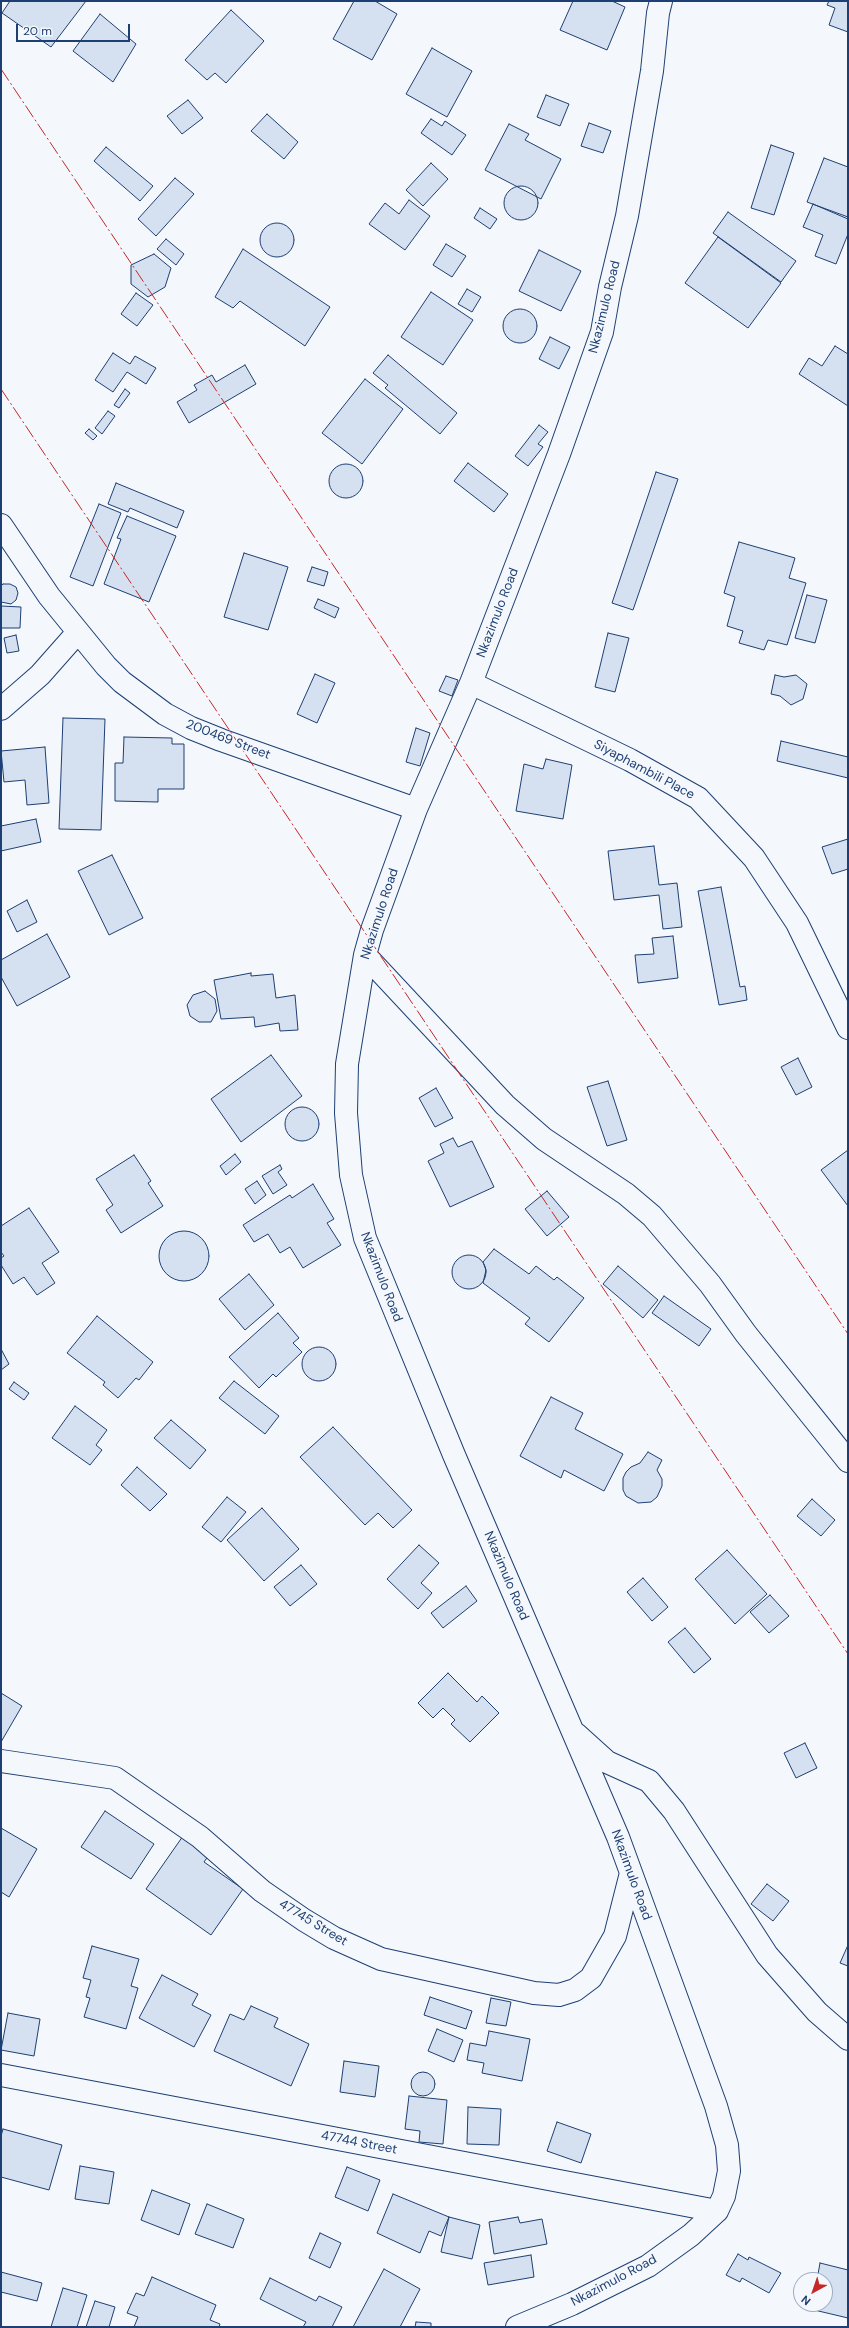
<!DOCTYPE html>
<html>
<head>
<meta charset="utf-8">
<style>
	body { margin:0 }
	#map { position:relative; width:849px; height:2328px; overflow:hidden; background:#f4f7fb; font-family:"DM Sans",sans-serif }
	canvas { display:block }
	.frame { position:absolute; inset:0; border:2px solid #1d3f73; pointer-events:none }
	.north { position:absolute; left:793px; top:2272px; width:40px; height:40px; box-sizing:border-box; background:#f4f7fb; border:1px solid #9eadc5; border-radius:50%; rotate:220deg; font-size:11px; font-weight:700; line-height:16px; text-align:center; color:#1d3f73 }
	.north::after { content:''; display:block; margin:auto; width:14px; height:18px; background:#c62828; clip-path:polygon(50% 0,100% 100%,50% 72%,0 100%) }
	.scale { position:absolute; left:16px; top:24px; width:114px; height:18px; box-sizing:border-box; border:2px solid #1d3f73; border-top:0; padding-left:5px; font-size:12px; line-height:14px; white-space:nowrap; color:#1d3f73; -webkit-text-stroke:3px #f4f7fb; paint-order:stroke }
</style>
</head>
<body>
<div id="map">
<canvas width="849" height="2328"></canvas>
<div class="frame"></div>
<div class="north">N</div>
<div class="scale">20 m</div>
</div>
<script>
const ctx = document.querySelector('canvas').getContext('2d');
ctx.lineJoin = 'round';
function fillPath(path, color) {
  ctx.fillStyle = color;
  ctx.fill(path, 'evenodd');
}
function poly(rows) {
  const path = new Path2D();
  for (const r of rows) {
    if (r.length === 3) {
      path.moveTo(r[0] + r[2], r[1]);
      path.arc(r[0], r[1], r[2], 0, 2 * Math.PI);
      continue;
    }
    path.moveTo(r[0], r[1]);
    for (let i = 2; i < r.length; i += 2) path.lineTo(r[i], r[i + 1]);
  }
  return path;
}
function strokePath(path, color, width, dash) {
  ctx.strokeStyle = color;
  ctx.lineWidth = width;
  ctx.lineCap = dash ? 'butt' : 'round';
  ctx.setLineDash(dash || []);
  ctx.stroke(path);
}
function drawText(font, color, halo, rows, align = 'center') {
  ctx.font = font + ' "DM Sans",sans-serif';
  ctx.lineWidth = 3;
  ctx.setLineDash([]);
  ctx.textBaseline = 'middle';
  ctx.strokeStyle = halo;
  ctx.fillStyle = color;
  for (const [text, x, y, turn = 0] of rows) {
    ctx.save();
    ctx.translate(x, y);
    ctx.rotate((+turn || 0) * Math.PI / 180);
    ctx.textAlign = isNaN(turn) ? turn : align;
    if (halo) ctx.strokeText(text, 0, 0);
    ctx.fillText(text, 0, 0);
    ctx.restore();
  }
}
const building = poly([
	[10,1,86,1,51,47,2,13,10,1],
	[354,1,375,1,397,14,372,60,333,39,354,1],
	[573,1,612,1,625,7,607,50,560,30,573,1],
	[829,1,848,1,848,32,829,25,835,8,827,5,829,1],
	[231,10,264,41,226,83,215,73,207,80,185,60,231,10],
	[100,14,136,44,113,82,73,51,100,14],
	[432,48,472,71,447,117,406,94,432,48],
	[546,95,569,104,560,126,537,117,546,95],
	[188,100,203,118,182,134,167,116,188,100],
	[267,114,298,142,284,159,251,131,267,114],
	[431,119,442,126,445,121,466,135,452,155,421,133,431,119],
	[589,123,611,131,603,153,581,146,589,123],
	[509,124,529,134,525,140,561,159,541,199,485,170,509,124],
	[771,145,794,153,774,215,751,208,771,145],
	[106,147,153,186,140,201,94,161,106,147],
	[824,158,848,167,848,217,807,202,824,158],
	[431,163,448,179,423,206,406,190,431,163],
	[175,178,194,194,156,236,138,219,175,178],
	[521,203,17],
	[409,200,430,216,405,250,369,224,385,203,399,214,409,200],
	[813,204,848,219,848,234,836,264,815,256,823,235,803,227,813,204],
	[480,208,497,219,490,229,474,218,480,208],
	[728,212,796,261,781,282,713,233,728,212],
	[277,240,17],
	[718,237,781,283,748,328,685,283,718,237],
	[166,239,184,254,176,265,157,249,166,239],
	[446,244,466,256,452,277,433,265,446,244],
	[243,249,330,307,305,346,240,301,233,308,215,297,243,249],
	[539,250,581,271,561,311,519,291,539,250],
	[154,254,171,268,165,287,148,297,131,284,131,265,154,254],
	[467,289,481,297,472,312,458,304,467,289],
	[431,292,473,320,443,365,401,337,431,292],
	[136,293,153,305,137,326,121,314,136,293],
	[520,326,17],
	[550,337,570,347,559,369,539,359,550,337],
	[835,346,848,354,848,406,799,374,809,358,822,366,835,346],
	[113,353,130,364,135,356,156,368,146,384,127,372,113,392,95,380,113,353],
	[388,355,457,413,440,434,385,388,388,385,373,373,388,355],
	[245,365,256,384,189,423,177,402,197,390,194,385,212,375,216,382,245,365],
	[365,379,403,409,362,464,322,433,365,379],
	[125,389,130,393,119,408,114,405,125,389],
	[108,411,115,416,102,434,95,428,108,411],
	[539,425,548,432,538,444,543,447,528,466,515,456,539,425],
	[89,429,97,436,93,440,85,433,89,429],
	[468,463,508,494,494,512,454,481,468,463],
	[346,481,17],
	[656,472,678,479,633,610,612,603,656,472],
	[116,483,184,511,177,528,130,508,128,512,108,504,116,483],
	[99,504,121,513,93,586,70,577,99,504],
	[127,516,176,536,149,602,104,584,121,539,117,538,127,516],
	[739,542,795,558,789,578,806,583,787,645,768,640,764,650,739,643,743,631,727,626,735,597,724,593,739,542],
	[244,553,288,567,268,630,224,617,244,553],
	[312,567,328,572,324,586,307,581,312,567],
	[3,584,10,584,16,587,18,593,16,600,11,604,1,602,1,586,3,584],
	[807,595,827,600,815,643,795,638,807,595],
	[318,599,339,608,335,618,314,608,318,599],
	[1,606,21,607,20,628,1,628,1,606],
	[608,633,629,638,615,692,595,687,608,633],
	[16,635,19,651,7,653,4,638,16,635],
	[315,674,335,683,317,723,297,714,315,674],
	[775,675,784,677,796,675,807,684,803,699,791,705,780,696,771,694,775,675],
	[446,676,458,680,452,696,439,691,446,676],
	[63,718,105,719,101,830,59,829,63,718],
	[416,728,430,733,420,766,406,762,416,728],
	[124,737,172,738,172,744,184,744,184,789,158,789,158,802,115,801,115,763,123,763,124,737],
	[781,741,848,757,848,778,777,761,781,741],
	[45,747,49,803,27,805,25,780,4,782,1,751,45,747],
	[546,759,572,765,563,819,516,811,524,764,543,769,546,759],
	[36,819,41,842,1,851,1,826,36,819],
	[848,839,848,869,832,874,822,847,848,839],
	[654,846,659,885,677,883,682,927,663,929,659,895,614,900,608,851,654,846],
	[112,855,143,918,109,935,78,871,112,855],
	[721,887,740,987,745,986,747,1000,719,1005,698,891,721,887],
	[27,900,37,922,17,932,7,911,27,900],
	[47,934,70,977,17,1006,1,977,1,960,47,934],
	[673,936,678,978,638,983,635,955,654,954,652,938,673,936],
	[251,973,251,976,273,974,276,998,295,995,298,1030,280,1031,279,1023,255,1027,254,1017,221,1019,214,980,251,973],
	[205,991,215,999,217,1011,211,1022,199,1022,190,1016,187,1005,193,995,205,991],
	[271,1055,302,1096,241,1142,211,1099,271,1055],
	[798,1058,812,1087,796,1095,781,1067,798,1058],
	[608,1081,627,1140,607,1146,587,1087,608,1081],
	[436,1088,453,1118,435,1127,419,1098,436,1088],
	[302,1124,17],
	[453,1138,458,1147,472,1141,494,1187,450,1207,428,1161,444,1153,440,1144,453,1138],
	[848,1150,848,1206,821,1170,848,1150],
	[235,1154,241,1162,226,1175,220,1166,235,1154],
	[134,1155,151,1181,148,1183,163,1206,121,1233,106,1210,113,1205,96,1179,134,1155],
	[280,1165,282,1169,278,1172,287,1185,273,1194,262,1176,280,1165],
	[257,1181,266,1195,255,1204,245,1189,257,1181],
	[313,1184,334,1219,327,1223,341,1245,303,1268,290,1247,280,1253,268,1234,254,1242,243,1225,290,1195,292,1198,313,1184],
	[547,1191,569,1217,547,1236,525,1209,547,1191],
	[29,1208,59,1252,42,1263,55,1283,37,1295,24,1277,13,1284,1,1265,1,1258,4,1256,1,1252,1,1226,29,1208],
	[184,1256,25],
	[494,1249,529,1274,536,1266,554,1280,557,1277,584,1298,549,1342,525,1324,530,1318,483,1283,486,1270,483,1262,494,1249],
	[469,1272,17],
	[618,1266,658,1300,643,1318,603,1284,618,1266],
	[249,1274,274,1305,245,1330,219,1299,249,1274],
	[664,1296,711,1329,699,1346,652,1313,664,1296],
	[278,1313,299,1338,293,1343,302,1352,276,1377,273,1374,259,1388,229,1357,278,1313],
	[97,1316,153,1362,139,1380,136,1378,118,1398,103,1385,105,1382,67,1353,97,1316],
	[319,1364,17],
	[1,1349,9,1364,1,1370,1,1349],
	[234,1381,279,1416,265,1434,219,1398,234,1381],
	[14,1382,29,1393,24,1400,9,1389,14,1382],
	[551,1397,583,1413,575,1429,623,1454,604,1491,564,1470,561,1478,520,1456,551,1397],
	[75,1406,107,1430,96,1445,102,1450,90,1465,52,1438,75,1406],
	[171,1420,206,1450,190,1469,154,1438,171,1420],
	[333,1427,412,1510,393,1528,378,1513,365,1525,300,1457,333,1427],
	[648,1452,662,1460,657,1470,662,1479,662,1486,657,1497,651,1502,638,1503,626,1496,623,1490,623,1478,626,1472,631,1467,640,1463,648,1452],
	[137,1467,167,1494,150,1511,121,1485,137,1467],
	[227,1497,246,1512,221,1542,202,1527,227,1497],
	[812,1499,835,1520,821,1536,797,1516,812,1499],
	[262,1508,299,1549,264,1581,227,1540,262,1508],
	[419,1545,439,1563,421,1583,432,1593,418,1609,387,1579,419,1545],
	[727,1550,767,1594,735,1624,695,1579,727,1550],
	[301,1565,317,1584,290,1606,274,1587,301,1565],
	[643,1578,668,1607,652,1621,627,1592,643,1578],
	[466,1586,477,1601,443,1628,431,1613,466,1586],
	[770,1595,789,1616,769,1633,750,1612,770,1595],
	[685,1628,711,1659,694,1673,668,1642,685,1628],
	[448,1673,477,1702,482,1696,499,1713,470,1742,451,1724,455,1720,443,1708,433,1718,418,1703,448,1673],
	[1,1693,22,1706,1,1742,1,1693],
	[805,1743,817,1768,796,1778,784,1753,805,1743],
	[105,1811,154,1844,131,1879,81,1847,105,1811],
	[1,1828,37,1849,9,1897,1,1892,1,1828],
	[183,1836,209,1855,204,1862,243,1889,211,1935,146,1889,183,1836],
	[767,1884,789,1901,773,1921,751,1904,767,1884],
	[848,1945,848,1966,840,1963,848,1945],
	[92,1946,139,1959,131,1986,138,1988,126,2029,84,2017,90,1998,86,1997,91,1980,83,1978,92,1946],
	[162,1975,198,1994,192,2005,211,2015,194,2047,139,2018,162,1975],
	[430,1997,472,2011,466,2029,424,2015,430,1997],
	[491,1998,511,2002,506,2026,486,2023,491,1998],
	[251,2006,278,2018,274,2027,309,2044,291,2086,214,2051,230,2014,244,2020,251,2006],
	[8,2013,40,2019,34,2056,1,2050,8,2013],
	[437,2029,463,2040,454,2062,428,2051,437,2029],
	[489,2031,530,2039,522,2081,482,2073,484,2063,467,2060,470,2043,486,2046,489,2031],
	[344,2061,379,2066,375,2097,340,2092,344,2061],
	[423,2084,12],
	[409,2096,447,2100,443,2144,419,2142,420,2131,405,2129,409,2096],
	[468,2107,501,2109,499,2145,467,2144,468,2107],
	[557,2122,591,2134,581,2163,547,2151,557,2122],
	[3,2129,62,2145,49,2190,1,2177,1,2136,3,2129],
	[80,2166,114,2172,109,2204,75,2199,80,2166],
	[347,2167,380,2180,368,2211,335,2197,347,2167],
	[152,2190,190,2204,179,2235,141,2220,152,2190],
	[393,2194,449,2217,441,2236,429,2231,420,2253,377,2233,393,2194],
	[207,2204,244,2219,233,2248,195,2234,207,2204],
	[449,2217,480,2225,472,2259,441,2252,449,2217],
	[518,2217,520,2223,542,2219,547,2244,494,2254,489,2222,518,2217],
	[320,2233,341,2243,330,2268,309,2258,320,2233],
	[738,2254,748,2260,749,2257,781,2273,769,2293,742,2278,740,2282,726,2275,738,2254],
	[531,2255,534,2277,488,2285,484,2263,531,2255],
	[820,2263,848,2270,848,2318,810,2309,811,2304,825,2304,825,2280,817,2280,820,2263],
	[384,2269,420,2289,400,2327,353,2327,384,2269],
	[1,2272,42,2283,37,2301,1,2292,1,2272],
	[152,2277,216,2305,210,2320,220,2324,219,2327,134,2327,138,2317,127,2313,136,2293,144,2296,152,2277],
	[270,2278,316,2301,319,2296,342,2307,332,2327,303,2327,306,2322,260,2299,270,2278],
	[63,2288,87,2295,77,2327,51,2327,63,2288],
	[95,2301,115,2307,109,2327,86,2327,95,2301],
	[416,2322,431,2323,431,2327,415,2327,416,2322]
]);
fillPath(building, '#d5e0f0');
strokePath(building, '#1d3f73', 1);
const minor = poly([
	[1,525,49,596,106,666,122,682,165,714,191,728,221,740,416,809],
	[471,683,630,760,698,798,754,858,797,923,848,1028],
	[1,709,40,675,78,632],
	[365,955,505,1105,544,1139,626,1194,652,1216,710,1284,746,1334,848,1461],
	[576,1734,607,1762,649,1781,674,1811,767,1955,817,2012,848,2039],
	[1,1761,115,1778,200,1837,262,1891,304,1920,334,1938,381,1959,534,1993,559,1995,575,1990,591,1978,615,1936,631,1873],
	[1,2075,717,2211],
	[517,2327,572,2304,648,2266,691,2235,717,2211,724,2196,729,2171,727,2145,716,2106,618,1837,454,1455,365,1238,351,1175,346,1113,347,1064,365,955,372,930,416,809,471,683,559,454,602,332,610,287,627,216,652,71,658,13,661,1]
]);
strokePath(minor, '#1d3f73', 24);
strokePath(minor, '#f4f7fb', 22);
strokePath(poly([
	[1,69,848,1334],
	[1,389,848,1654]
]), '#c62828', 1, [14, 3, 2, 3]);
drawText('13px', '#1d3f73', '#f4f7fb', [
	["Nkazimulo Road",605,307,-76],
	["Nkazimulo Road",498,613,-69],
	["200469 Street",228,740,21],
	["Siyaphambili Place",644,770,28],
	["Nkazimulo Road",380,914,-72],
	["Nkazimulo Road",381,1277,69],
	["Nkazimulo Road",506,1576,67],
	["Nkazimulo Road",631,1875,70],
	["47745 Street",313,1923,31],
	["47744 Street",359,2143,11],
	["Nkazimulo Road",614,2281,-28]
]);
</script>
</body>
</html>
